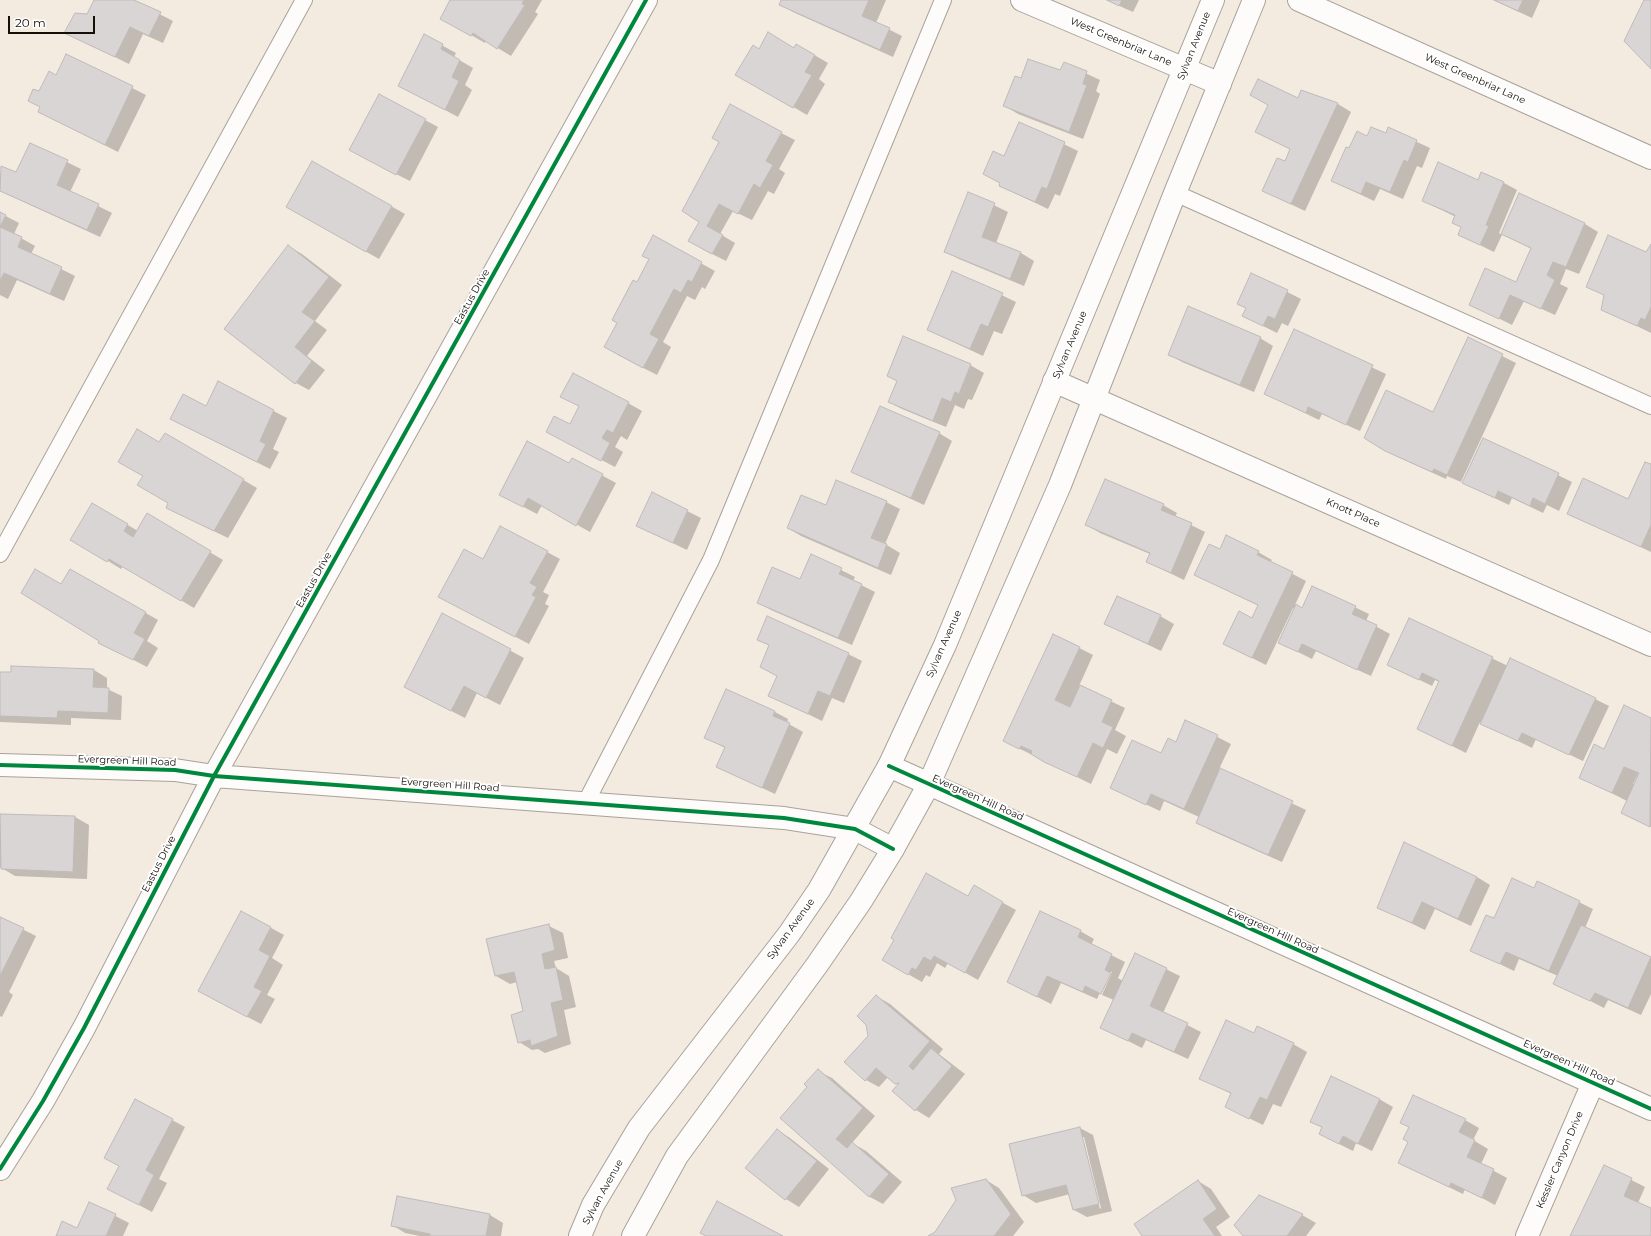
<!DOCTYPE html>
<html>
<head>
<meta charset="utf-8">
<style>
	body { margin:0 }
	#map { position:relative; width:1651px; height:1236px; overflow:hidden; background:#f3eae0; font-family:Montserrat,sans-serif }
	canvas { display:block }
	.scale { position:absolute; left:8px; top:16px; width:87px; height:18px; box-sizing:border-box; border:2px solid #150f09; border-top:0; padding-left:5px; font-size:12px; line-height:14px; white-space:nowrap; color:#150f09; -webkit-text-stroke:3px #fff; paint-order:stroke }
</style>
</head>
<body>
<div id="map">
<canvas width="1651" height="1236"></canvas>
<div class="scale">20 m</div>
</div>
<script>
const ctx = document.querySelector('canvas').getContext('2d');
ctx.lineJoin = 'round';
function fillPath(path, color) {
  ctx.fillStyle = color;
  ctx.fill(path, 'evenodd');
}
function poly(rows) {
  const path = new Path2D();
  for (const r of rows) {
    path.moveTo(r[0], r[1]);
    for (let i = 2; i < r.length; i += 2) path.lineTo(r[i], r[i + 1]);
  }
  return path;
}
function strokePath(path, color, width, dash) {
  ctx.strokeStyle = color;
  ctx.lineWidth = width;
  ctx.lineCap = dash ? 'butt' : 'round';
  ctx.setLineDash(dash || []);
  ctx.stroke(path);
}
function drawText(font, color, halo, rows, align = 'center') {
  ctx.font = font + ' Montserrat,sans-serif';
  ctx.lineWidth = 4;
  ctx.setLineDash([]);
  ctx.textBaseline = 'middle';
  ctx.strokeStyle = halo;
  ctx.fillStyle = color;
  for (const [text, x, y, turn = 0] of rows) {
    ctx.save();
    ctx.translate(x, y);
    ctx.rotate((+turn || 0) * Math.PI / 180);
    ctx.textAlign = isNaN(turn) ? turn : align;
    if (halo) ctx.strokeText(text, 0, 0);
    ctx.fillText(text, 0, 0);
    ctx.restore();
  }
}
fillPath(poly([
	[95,0,132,0,173,21,163,43,143,34,129,64,66,33,88,15],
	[452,0,542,0,535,12,538,14,511,56,486,41,485,43,441,18],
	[782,0,886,0,876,23,902,36,893,57,793,12,780,4],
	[1106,0,1139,0,1133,12],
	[1493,0,1540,0,1532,18],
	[425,36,456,53,454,57,473,68,465,85,472,90,458,117,413,93],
	[797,45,828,63,819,79,825,84,807,115,737,74,759,50,795,49],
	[66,55,146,95,118,152,39,112,41,108,40,93,56,76],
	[1064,63,1100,80,1096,91,1100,94,1083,139,1018,114,1005,106,1021,80,1061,71],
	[1302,91,1338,104,1351,112,1305,211,1263,191,1285,162,1291,149,1257,132,1269,105,1298,100],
	[425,120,438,127,410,181,364,158],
	[1020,123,1078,151,1060,196,1055,194,1048,209,1000,186,1005,158],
	[1389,129,1430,148,1422,168,1417,166,1403,199,1380,189,1374,201,1332,181,1350,150,1367,137,1386,134],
	[781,133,795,140,779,169,785,173,774,194,768,191,752,220,733,211,720,234,735,243,726,261,702,249,700,221],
	[30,144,81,169,70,192,112,213,100,237,0,191,2,167,17,174],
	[313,162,405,214,379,259,287,207],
	[1479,181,1504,183,1517,190,1499,233,1502,235,1494,252,1459,235,1462,227,1456,217,1423,201],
	[969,193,1008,212,996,243,1021,253,1034,261,1024,286,959,259,946,252],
	[0,213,19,223,14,234,35,246,31,254,75,276,64,301,17,280,8,299,0,295],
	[1585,224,1598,232,1579,274,1566,269,1560,284,1568,288,1555,315,1524,301,1512,325,1470,304,1517,283,1532,249,1502,234],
	[653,237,715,271,705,289,702,287,695,300,687,296,663,342,671,347,657,375,618,355,637,283,650,259],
	[1651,245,1651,333,1602,309,1605,296,1587,286,1647,253],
	[288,246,302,254,342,285,315,321,327,330,307,356,325,370,309,390,296,383],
	[953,272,1016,302,1002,334,994,331,983,356,928,330],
	[1252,274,1301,299,1288,326,1282,323,1277,333,1243,316,1247,309,1238,304],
	[1295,331,1386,374,1360,431,1322,414,1319,420,1266,394],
	[1260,338,1273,346,1254,392,1182,362,1169,354],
	[1468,339,1516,363,1461,482,1447,476,1446,479,1400,458,1365,438,1434,413],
	[970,365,984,373,972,400,968,399,964,409,955,405,946,427,902,409,889,402,897,381,888,376],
	[219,383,287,418,273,449,279,452,270,469,185,426,207,407],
	[561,396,628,403,642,411,627,440,621,436,615,447,623,452,615,467,561,439,580,407],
	[939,433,952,441,924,505,853,472],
	[165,434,257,488,228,538,181,515,170,503,159,443],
	[1484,439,1572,482,1559,511,1547,505,1543,513,1512,498,1509,505,1463,483],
	[572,459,616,483,590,532,542,505,537,514,514,502,570,464],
	[1651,466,1651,552,1569,513,1629,500],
	[653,494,701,518,687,550,637,526],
	[886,502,900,509,885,544,900,553,891,575,801,536,788,528,826,506],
	[92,504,138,531,147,515,223,560,194,608,123,566,121,569,72,539],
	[1163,505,1177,513,1175,517,1205,532,1184,580,1147,562,1150,554,1100,533,1087,525],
	[1220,550,1258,552,1272,560,1270,562,1306,581,1295,605,1302,609,1313,587,1369,614,1366,621,1390,634,1371,676,1316,651,1312,659,1280,643,1295,609,1293,608,1266,665,1224,644,1253,619,1259,606,1196,575],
	[547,552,560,559,543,592,549,595,545,604,549,606,529,644,453,604,483,561],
	[811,555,855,577,853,581,875,592,852,645,771,610,758,602,800,580],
	[70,570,158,620,147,641,158,648,147,667,99,642,100,640,62,585],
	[442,614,524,658,500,705,477,693,465,718,418,694],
	[1160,616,1174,624,1161,651,1105,624],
	[1410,619,1508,666,1595,699,1609,706,1583,761,1536,739,1532,748,1480,722,1466,753,1418,729,1440,682,1435,680,1432,686,1389,665],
	[1054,635,1093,655,1079,686,1125,708,1115,730,1126,736,1117,754,1107,749,1091,784,1004,741],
	[758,639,848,654,862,661,844,703,832,698,822,721,769,695,778,676,761,667,770,646],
	[94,670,107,678,107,689,122,696,121,720,71,718,71,725,0,722,0,673],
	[726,690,775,712,788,719,787,723,803,732,775,794,717,767,725,748,705,737],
	[1624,707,1651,719,1651,827,1622,812,1627,801,1580,777,1604,750],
	[1638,774,1640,775,1635,785,1633,784],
	[1186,721,1231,744,1219,769,1306,810,1282,862,1210,830,1197,822,1199,817,1164,801,1160,811,1111,788,1176,743],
	[0,815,75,817,89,825,87,879,15,876,0,867],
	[1477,877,1490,885,1471,926,1435,909,1425,930,1378,907],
	[1538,882,1593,909,1585,928,1651,958,1651,994,1641,1015,1608,1000,1604,1008,1555,983,1558,976,1519,959,1514,971,1471,950,1494,920,1534,889],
	[974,887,1016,910,978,980,948,963,945,968,937,963,930,977,926,975,922,982,897,968,895,939,968,897],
	[242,912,284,935,272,958,283,965,267,995,275,999,261,1024,213,999],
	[0,918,36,936,9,992,13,995,2,1017,0,1016],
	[549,926,563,933,568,958,554,961,556,968,569,976,576,1007,564,1010,571,1044,545,1053,538,1049,532,1050,519,1042,524,1012,517,982,510,984,496,976,488,940],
	[1080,931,1094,939,1091,945,1125,962,1118,978,1123,981,1135,954,1180,976,1163,1013,1201,1032,1188,1059,1146,1040,1142,1048,1102,1028,1114,1000,1102,995,1112,972,1110,972,1097,999,1061,983,1051,1004,1008,982],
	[876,996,890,1004,943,1049,939,1054,965,1074,929,1118,916,1110,894,1091,899,1085,888,1077,879,1087,866,1080],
	[1254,1034,1293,1044,1307,1052,1281,1107,1273,1104,1263,1125,1226,1107,1232,1094,1200,1078],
	[818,1071,832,1078,875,1116,852,1143,866,1151,902,1182,883,1204,870,1197,781,1118,808,1087],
	[1379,1099,1393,1107,1372,1151,1356,1143,1353,1151,1333,1141,1320,1134,1323,1128,1311,1121],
	[172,1120,185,1127,159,1179,167,1183,152,1212,109,1189],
	[1465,1120,1479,1128,1473,1140,1488,1149,1481,1164,1507,1178,1495,1205,1465,1189,1463,1194,1399,1163],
	[1080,1128,1093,1135,1112,1211,1087,1217,1074,1210,1070,1194,1036,1203,1023,1195],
	[1082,1137,1084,1137,1101,1208,1100,1209],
	[777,1130,790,1138,829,1169,799,1207,786,1199,747,1168],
	[1604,1166,1645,1187,1638,1203,1651,1209,1651,1236,1571,1236],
	[986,1180,999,1188,1024,1222,1013,1236,930,1236,936,1232],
	[1198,1181,1211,1189,1230,1217,1216,1227,1222,1236,1143,1236],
	[398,1197,490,1215,503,1223,501,1236,420,1236,405,1233,392,1225],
	[1259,1197,1302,1215,1316,1223,1306,1236,1245,1236],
	[90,1203,129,1223,123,1236,57,1236,78,1229]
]), '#0003');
const building = poly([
	[94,0,134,0,161,12,149,36,130,27,115,57,64,33,75,13,87,14,94,0],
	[450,0,524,0,522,4,525,5,497,49,473,33,471,36,440,19,450,0],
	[781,0,869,0,862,16,890,28,880,50,779,5,781,0],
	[1107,0,1122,0,1119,6,1107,0],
	[1494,0,1523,0,1518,11,1494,0],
	[1644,0,1651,0,1651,69,1624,41,1644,0],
	[768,32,794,48,796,44,815,55,805,72,812,75,793,108,735,75,753,45,759,49,768,32],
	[424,34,443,44,441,49,460,60,452,77,459,81,445,110,398,86,424,34],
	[66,54,133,86,105,145,38,112,40,107,28,101,33,89,39,91,49,71,56,75,66,54],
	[1028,59,1060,70,1064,62,1087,71,1083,84,1087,85,1069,132,1003,106,1015,76,1021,78,1028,59],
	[1258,79,1298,98,1301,90,1338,103,1291,204,1262,191,1277,158,1285,161,1290,149,1255,132,1268,105,1250,95,1258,79],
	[379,94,426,119,396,175,349,150,379,94],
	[730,104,782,132,766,161,773,165,760,188,754,184,738,214,719,204,707,226,723,235,712,254,688,241,699,222,682,211,719,142,712,138,730,104],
	[1019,122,1065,142,1047,189,1042,187,1035,202,999,186,1000,183,983,174,993,151,1004,156,1019,122],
	[1371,127,1386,133,1388,127,1417,140,1408,162,1404,160,1390,192,1366,182,1361,194,1331,181,1346,147,1349,148,1357,131,1367,136,1371,127],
	[30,143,68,160,57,185,99,204,87,230,0,191,1,166,16,172,30,143],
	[312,161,392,206,366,252,286,207,312,161],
	[1438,162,1478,180,1481,172,1504,182,1486,225,1489,226,1480,245,1458,235,1461,227,1452,223,1455,215,1422,201,1438,162],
	[968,192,995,203,982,237,1021,252,1010,279,944,252,968,192],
	[1519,193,1585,223,1566,267,1553,262,1547,275,1555,280,1541,309,1510,295,1499,319,1469,305,1485,268,1516,282,1531,248,1501,234,1519,193],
	[0,212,6,215,0,227,22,237,18,247,62,267,50,294,4,273,0,281,0,212],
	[653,235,702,262,692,282,688,280,681,293,674,289,650,334,659,339,643,368,604,347,617,323,612,320,633,280,637,282,649,259,642,256,653,235],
	[1608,235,1646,252,1651,244,1651,307,1645,320,1641,318,1637,326,1601,310,1604,295,1586,287,1608,235],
	[288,245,329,277,302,312,315,321,295,347,312,361,295,384,224,329,288,245],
	[952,271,1003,293,988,327,981,324,970,349,927,330,952,271],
	[1251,273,1288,290,1275,319,1268,316,1263,326,1242,316,1246,308,1237,304,1251,273],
	[1188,306,1261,337,1240,385,1168,355,1188,306],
	[1294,329,1373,365,1346,425,1308,407,1306,413,1264,394,1294,329],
	[903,336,971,364,959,394,955,392,951,402,942,398,933,421,888,402,897,381,887,376,903,336],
	[1468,337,1503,354,1447,475,1434,469,1432,472,1385,451,1364,438,1386,390,1433,412,1468,337],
	[573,373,629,402,613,433,607,430,602,438,610,443,601,461,546,432,554,416,570,424,579,406,560,397,573,373],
	[218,381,274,410,260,441,266,444,257,462,170,419,183,394,206,406,218,381],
	[880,406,940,432,911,498,851,472,880,406],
	[137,429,159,442,165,433,244,479,214,531,166,508,168,503,137,485,143,476,118,462,137,429],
	[1483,438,1559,473,1545,504,1533,498,1530,506,1498,491,1495,498,1462,483,1483,438],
	[527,441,569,463,572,458,603,474,576,526,528,498,523,507,499,495,527,441],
	[1645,462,1651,464,1651,525,1641,547,1567,514,1583,478,1628,499,1645,462],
	[1105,479,1164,504,1161,510,1192,523,1171,573,1146,562,1150,553,1085,525,1105,479],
	[836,480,887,501,871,538,887,544,878,568,787,528,801,495,826,505,836,480],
	[652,492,688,510,673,543,636,526,652,492],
	[92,503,128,524,124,531,133,537,147,513,211,551,181,601,109,559,107,562,70,540,92,503],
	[500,526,548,551,530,583,537,587,532,595,536,597,515,637,438,597,464,549,483,559,500,526],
	[1226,535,1259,551,1257,555,1293,572,1252,658,1223,644,1239,611,1252,618,1258,605,1194,575,1209,544,1220,549,1226,535],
	[811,554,842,568,839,574,862,584,838,638,757,603,772,567,800,579,811,554],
	[35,569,61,584,70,569,146,612,134,633,145,639,133,660,98,643,99,641,21,593,35,569],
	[1312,586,1356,606,1352,614,1377,625,1357,670,1302,644,1298,652,1278,643,1296,604,1302,608,1312,586],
	[1117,596,1161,615,1148,644,1104,624,1117,596],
	[442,613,511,649,486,698,464,686,451,711,404,687,442,613],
	[767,616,849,653,830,696,818,691,808,714,768,696,777,676,760,667,769,645,757,640,767,616],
	[1409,618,1493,657,1452,746,1417,729,1439,681,1422,673,1419,680,1387,665,1409,618],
	[1053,634,1080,647,1055,700,1070,707,1080,685,1112,700,1102,722,1113,727,1103,748,1093,743,1077,777,1044,762,1031,754,1032,751,1021,746,1019,749,1003,741,1053,634],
	[1510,658,1596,698,1569,755,1522,733,1518,741,1480,724,1510,658],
	[11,666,94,669,93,687,109,688,108,713,58,711,57,718,0,716,0,672,11,672,11,666],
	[726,689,775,711,773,716,790,723,762,788,716,767,725,747,704,738,726,689],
	[1624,705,1651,718,1650,827,1621,813,1639,773,1624,767,1612,793,1579,778,1594,744,1604,749,1624,705],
	[1185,720,1218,735,1184,809,1151,794,1146,805,1110,788,1132,740,1161,753,1168,738,1176,742,1185,720],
	[1220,768,1293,801,1268,855,1196,823,1220,768],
	[0,814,75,816,73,872,1,869,0,814],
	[1404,842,1477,877,1458,919,1422,902,1412,923,1377,908,1404,842],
	[926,873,968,896,974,885,1003,902,965,973,934,956,931,961,924,957,916,970,912,968,908,975,882,960,894,940,891,938,926,873],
	[1512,878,1534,888,1537,881,1580,901,1549,971,1506,952,1500,964,1470,951,1486,915,1494,918,1512,878],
	[241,911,271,927,259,950,270,956,254,987,262,991,247,1017,198,991,241,911],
	[1040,911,1081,930,1078,937,1112,954,1105,970,1111,973,1101,994,1085,986,1083,992,1047,976,1037,997,1007,982,1040,911],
	[0,917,24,928,0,976,0,917],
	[549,924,555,950,542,954,545,969,556,967,563,1000,551,1003,558,1036,531,1046,530,1040,518,1043,511,1015,523,1011,514,972,495,976,486,939,549,924],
	[1581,925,1651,957,1628,1008,1595,993,1590,1001,1553,984,1581,925],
	[1135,953,1167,968,1150,1006,1188,1023,1174,1052,1132,1033,1128,1041,1100,1028,1135,953],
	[876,995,930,1041,909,1066,913,1070,931,1048,952,1066,915,1111,892,1091,899,1083,895,1084,876,1068,865,1081,844,1062,868,1036,866,1025,857,1016,876,995],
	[1226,1020,1254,1033,1257,1026,1294,1043,1267,1100,1260,1097,1249,1119,1225,1107,1231,1093,1199,1079,1226,1020],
	[818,1069,863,1108,836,1139,847,1148,852,1142,889,1174,869,1197,780,1118,807,1087,804,1084,818,1069],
	[1331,1076,1380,1099,1358,1144,1343,1136,1339,1144,1319,1134,1322,1127,1310,1122,1331,1076],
	[1413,1095,1466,1119,1459,1132,1475,1140,1467,1157,1494,1169,1482,1198,1451,1183,1449,1187,1398,1163,1408,1142,1403,1139,1409,1127,1400,1123,1413,1095],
	[135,1099,173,1119,146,1170,154,1175,139,1205,107,1189,119,1166,104,1158,135,1099],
	[1080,1127,1099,1204,1073,1210,1066,1185,1022,1196,1009,1144,1080,1127],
	[777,1129,817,1161,785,1200,745,1168,777,1129],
	[1604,1165,1632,1178,1624,1196,1651,1208,1651,1236,1570,1236,1604,1165],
	[986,1179,1011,1214,994,1236,928,1236,935,1232,956,1200,951,1188,986,1179],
	[1198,1180,1217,1209,1203,1219,1215,1236,1142,1236,1134,1224,1198,1180],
	[1259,1195,1303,1214,1287,1236,1243,1236,1234,1225,1259,1195],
	[397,1196,490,1214,486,1236,430,1236,430,1234,391,1226,397,1196],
	[717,1201,783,1236,706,1236,700,1233,717,1201],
	[89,1202,116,1214,106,1236,56,1236,62,1221,77,1228,89,1202]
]);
fillPath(building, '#dad5d5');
strokePath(building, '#bfbaba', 1);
const service = poly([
	[1175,193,1651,406],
	[0,554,304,0],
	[585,804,711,560,943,0]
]);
const minor = poly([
	[1022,0,1220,84],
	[1299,0,1651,158],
	[1054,381,1651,645],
	[0,765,175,770,214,776,784,818,855,829,893,849],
	[889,766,1651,1109],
	[0,1169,43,1101,84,1028,214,776,646,0],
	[1527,1236,1593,1083]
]);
const secondary = poly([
	[580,1236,593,1205,639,1128,789,934,819,890,889,766,945,645,1213,0],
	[633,1236,677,1156,817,965,861,901,893,849,929,784,1060,485,1175,193,1254,0]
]);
strokePath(service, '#a9a29b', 18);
strokePath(minor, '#a9a29b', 24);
strokePath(secondary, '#a9a29b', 24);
strokePath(service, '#fdfcfa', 16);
strokePath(minor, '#fdfcfa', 22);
strokePath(secondary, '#fdfcfa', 22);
strokePath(poly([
	[0,765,175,770,214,776,784,818,855,829,893,849],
	[889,766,1651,1109],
	[0,1169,43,1101,84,1028,214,776,646,0]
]), '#00873e', 4);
drawText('10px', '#150f09', '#fff', [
	["West Greenbriar Lane",1121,42,23],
	["Sylvan Avenue",1194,46,-68],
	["West Greenbriar Lane",1475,79,24],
	["Eastus Drive",472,297,-61],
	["Sylvan Avenue",1070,345,-67],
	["Knott Place",1353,513,24],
	["Eastus Drive",314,580,-61],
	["Sylvan Avenue",944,644,-66],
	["Evergreen Hill Road",127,761,2],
	["Evergreen Hill Road",450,785,4],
	["Evergreen Hill Road",978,798,24],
	["Eastus Drive",159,864,-63],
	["Sylvan Avenue",791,929,-54],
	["Evergreen Hill Road",1273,931,24],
	["Evergreen Hill Road",1569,1063,24],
	["Kessler Canyon Drive",1560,1160,-67],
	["Sylvan Avenue",603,1192,-61]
]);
</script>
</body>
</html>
